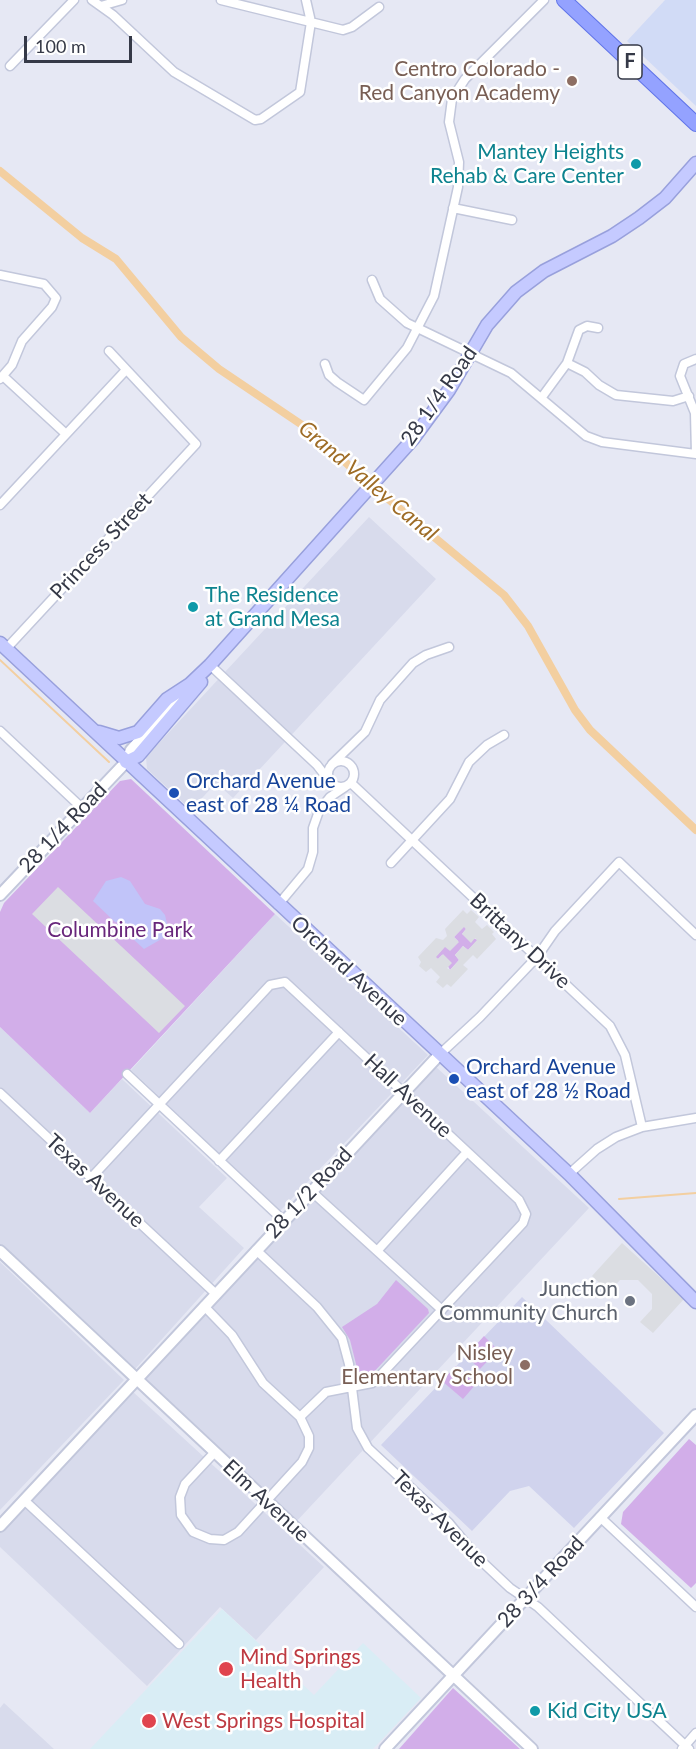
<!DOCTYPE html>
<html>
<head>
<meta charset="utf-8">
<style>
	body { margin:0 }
	#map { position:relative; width:696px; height:1749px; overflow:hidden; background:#e6e8f4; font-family:Lato,sans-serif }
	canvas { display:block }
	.scale { position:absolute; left:24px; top:36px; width:108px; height:27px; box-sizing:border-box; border:3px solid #353947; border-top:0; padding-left:8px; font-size:18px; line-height:21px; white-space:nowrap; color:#353947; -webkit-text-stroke:4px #fff; paint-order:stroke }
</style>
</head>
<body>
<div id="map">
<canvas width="696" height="1749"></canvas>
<div class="scale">100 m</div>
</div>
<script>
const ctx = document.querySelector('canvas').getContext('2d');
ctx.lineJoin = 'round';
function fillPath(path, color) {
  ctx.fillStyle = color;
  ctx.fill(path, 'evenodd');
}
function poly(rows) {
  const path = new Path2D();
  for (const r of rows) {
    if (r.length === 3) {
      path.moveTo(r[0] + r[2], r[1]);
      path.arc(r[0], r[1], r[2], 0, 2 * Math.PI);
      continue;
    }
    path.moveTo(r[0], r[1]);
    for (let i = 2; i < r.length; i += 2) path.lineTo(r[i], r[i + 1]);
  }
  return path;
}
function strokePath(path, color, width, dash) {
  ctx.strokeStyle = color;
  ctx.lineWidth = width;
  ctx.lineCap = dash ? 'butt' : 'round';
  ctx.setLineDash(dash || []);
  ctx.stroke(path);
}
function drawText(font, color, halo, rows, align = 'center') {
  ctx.font = font + ' Lato,sans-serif';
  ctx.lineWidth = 5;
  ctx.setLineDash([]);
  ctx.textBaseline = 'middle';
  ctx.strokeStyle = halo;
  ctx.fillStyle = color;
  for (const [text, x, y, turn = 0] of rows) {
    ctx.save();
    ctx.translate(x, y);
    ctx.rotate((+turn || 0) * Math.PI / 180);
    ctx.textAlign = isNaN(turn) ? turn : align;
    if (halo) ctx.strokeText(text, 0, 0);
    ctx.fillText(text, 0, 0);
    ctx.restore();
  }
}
fillPath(poly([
	[369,517,436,579,233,798,216,783,191,810,147,769,146,757],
	[275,914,428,1055,280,1211,131,1070],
	[0,1027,90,1113,122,1079,227,1178,199,1207,244,1248,135,1369,0,1244],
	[435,1066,589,1208,295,1523,144,1378],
	[0,1262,124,1380,0,1510],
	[132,1391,324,1567,256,1640,220,1607,147,1686,0,1547,0,1533],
	[4,1703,54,1749,0,1749,0,1708]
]), '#d8dbec');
fillPath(poly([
	[665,0,696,0,696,106,627,41]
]), '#d1dbf6');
fillPath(poly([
	[522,1297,664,1433,574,1528,529,1486,510,1491,472,1531,381,1445]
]), '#d0d3ed');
fillPath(poly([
	[222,1609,314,1695,363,1643,421,1698,373,1749,90,1749]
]), '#d9edf5');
fillPath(poly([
	[131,779,275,914,90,1113,0,1027,0,912,4,903,120,781],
	[464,926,466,929,462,934,478,940,468,950,463,946,455,955,459,960,450,970,442,955,438,959,435,957,445,946,458,941,454,937],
	[396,1280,428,1309,429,1313,371,1375,362,1377,359,1376,350,1340,342,1327,377,1304],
	[484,1336,498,1350,480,1369,466,1356],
	[456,1366,476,1384,463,1399,442,1381],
	[689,1439,696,1445,696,1583,691,1588,621,1524,623,1512],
	[453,1688,520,1749,399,1749]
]), '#d2aee9');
fillPath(poly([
	[121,877,130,881,145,904,160,909,165,915,168,928,165,937,144,949,122,929,121,923,115,922,93,901,106,881]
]), '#c1c4f9');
fillPath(poly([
	[58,887,185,1006,159,1033,32,914],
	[463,910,467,914,471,910,479,917,475,922,482,929,487,925,494,932,492,934,496,939,477,959,473,955,463,965,468,969,451,987,447,984,443,988,436,982,440,977,431,968,426,972,419,966,421,962,418,957,436,938,443,940,447,936,445,929],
	[464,927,466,929,462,934,471,943,475,938,477,940,468,950,463,946,455,955,459,960,450,970,447,968,452,963,443,954,438,959,436,957,445,947,450,951,459,942,454,937],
	[622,1243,684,1299,653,1333,640,1322,652,1309,652,1294,638,1280,620,1280,609,1292,592,1276]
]), '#dbdde2');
strokePath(poly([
	[0,660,109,762],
	[619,1199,696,1193]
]), '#f3cfa0', 2);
strokePath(poly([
	[0,171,82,238,116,259,181,337,219,369,314,433,358,474,504,595,528,626,575,710,590,730,696,830]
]), '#f3cfa0', 8);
const minor = poly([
	[92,0,113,15,174,72,255,120,261,119,300,92,311,22,306,0],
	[221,0,343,30,352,27,379,7],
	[101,6,122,0],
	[10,66,74,0],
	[453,208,512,220],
	[0,275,44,284,56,298,52,307,22,341,12,365,0,379],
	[372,280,380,299,407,323,511,373,586,436,602,442,696,454],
	[567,363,585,372,599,385,616,395,673,401,689,396],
	[325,364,329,375,337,382,364,400,407,348,434,296,458,187,459,162,449,122,452,99,465,79,544,0],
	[3,376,66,434],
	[542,397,567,363,579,330,587,326,598,328],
	[696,454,695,413,680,376,684,364,696,359],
	[0,505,126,370],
	[6,649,196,444,109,351],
	[210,665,317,765,330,782],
	[0,731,82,808],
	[341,774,13],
	[332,764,365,732,380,700,413,663,426,655,449,647],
	[351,783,610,1026,625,1055,642,1127],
	[391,863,450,799,469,762,487,745,504,735],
	[278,905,308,869,313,852,313,828,319,811,330,797,345,787],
	[440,1054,480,1017,537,957,555,931,619,862,696,935],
	[127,1074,284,1221],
	[0,1093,216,1294],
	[219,1161,339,1032],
	[569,1174,597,1149,616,1137,642,1127,696,1118],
	[91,1178,270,985,285,982,519,1200,526,1214,523,1223,376,1380,372,1383,326,1392,300,1417],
	[311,1191,442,1310],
	[256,1250,317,1307,342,1338,349,1364,357,1428,368,1448,449,1523,477,1557,510,1588,538,1607,689,1749],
	[377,1251,467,1152],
	[204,1306,232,1335,263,1383,300,1417,309,1436,309,1448,302,1462,238,1532,224,1540,210,1539,193,1532,181,1515,180,1497,185,1484,214,1453],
	[24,1500,179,1644],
	[600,1517,696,1607],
	[682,1749,696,1733]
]);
const tertiary = poly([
	[0,895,126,762,131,750,184,691],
	[0,1251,532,1749],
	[0,1526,440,1054],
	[385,1749,696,1415]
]);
const secondary = poly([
	[0,643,569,1174,696,1302],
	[99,732,119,738,138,732,167,699,190,684,210,665,413,439,449,390,487,325,516,292,544,271,612,236,639,218,665,198,696,163],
	[126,762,138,756,201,682]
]);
const primary = poly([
	[564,0,696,124]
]);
strokePath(minor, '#c2c7db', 11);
strokePath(tertiary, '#c2c7db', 14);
strokePath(secondary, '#98a0dc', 15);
strokePath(primary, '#6074e8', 16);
strokePath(minor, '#fff', 8);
strokePath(tertiary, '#fff', 10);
strokePath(secondary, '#c5caff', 12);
strokePath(primary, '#94a2ff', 14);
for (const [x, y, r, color] of [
	[572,81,6,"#8d6e63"],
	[636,164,6,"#0f9aa8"],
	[193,607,6,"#0f9aa8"],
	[174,793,6,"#1a4fb4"],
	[454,1079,6,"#1a4fb4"],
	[630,1301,6,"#6b7280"],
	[525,1365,6,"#8d6e63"],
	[226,1669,8,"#e0444e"],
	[535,1711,6,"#0f9aa8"],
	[149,1721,8,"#e0444e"]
]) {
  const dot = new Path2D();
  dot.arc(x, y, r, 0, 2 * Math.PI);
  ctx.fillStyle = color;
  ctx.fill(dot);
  strokePath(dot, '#fff', 2);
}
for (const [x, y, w] of [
	[630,62,24]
]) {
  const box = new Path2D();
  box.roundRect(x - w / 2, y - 17, w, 34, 4.5);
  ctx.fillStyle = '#fff';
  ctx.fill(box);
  strokePath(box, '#353947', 1.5);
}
drawText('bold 20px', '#353947', null, [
	["F",630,62]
]);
drawText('21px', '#785e54', '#fff', [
	["Centro Colorado -",560,69],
	["Red Canyon Academy",560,93],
	["Nisley",513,1353],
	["Elementary School",513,1377]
], 'right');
drawText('21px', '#0d838f', '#fff', [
	["Mantey Heights",624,152,"right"],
	["Rehab & Care Center",624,176,"right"],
	["The Residence",205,595],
	["at Grand Mesa",205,619],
	["Kid City USA",547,1711]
], 'left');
drawText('21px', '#353947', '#fff', [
	["28 1/4 Road",439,396,-55],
	["Princess Street",101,546,-47],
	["28 1/4 Road",63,828,-46],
	["Brittany Drive",520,941,43],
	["Orchard Avenue",349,971,43],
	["Hall Avenue",408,1096,43],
	["Texas Avenue",95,1181,43],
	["28 1/2 Road",309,1193,-47],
	["Elm Avenue",266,1501,43],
	["Texas Avenue",440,1519,45],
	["28 3/4 Road",541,1582,-47]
]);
drawText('21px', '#164399', '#fff', [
	["Orchard Avenue",186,781],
	["east of 28 ¼ Road",186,805],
	["Orchard Avenue",466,1067],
	["east of 28 ½ Road",466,1091]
], 'left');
drawText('21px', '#68267b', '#fff', [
	["Columbine Park",120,930]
]);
drawText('21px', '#5b616d', '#fff', [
	["Junction",618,1289],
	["Community Church",618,1313]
], 'right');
drawText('21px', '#be3a42', '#fff', [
	["Mind Springs",240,1657],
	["Health",240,1681],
	["West Springs Hospital",162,1721]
], 'left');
drawText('italic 22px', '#9e6c26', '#fff', [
	["Grand Valley Canal",368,481,40]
]);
</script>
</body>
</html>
